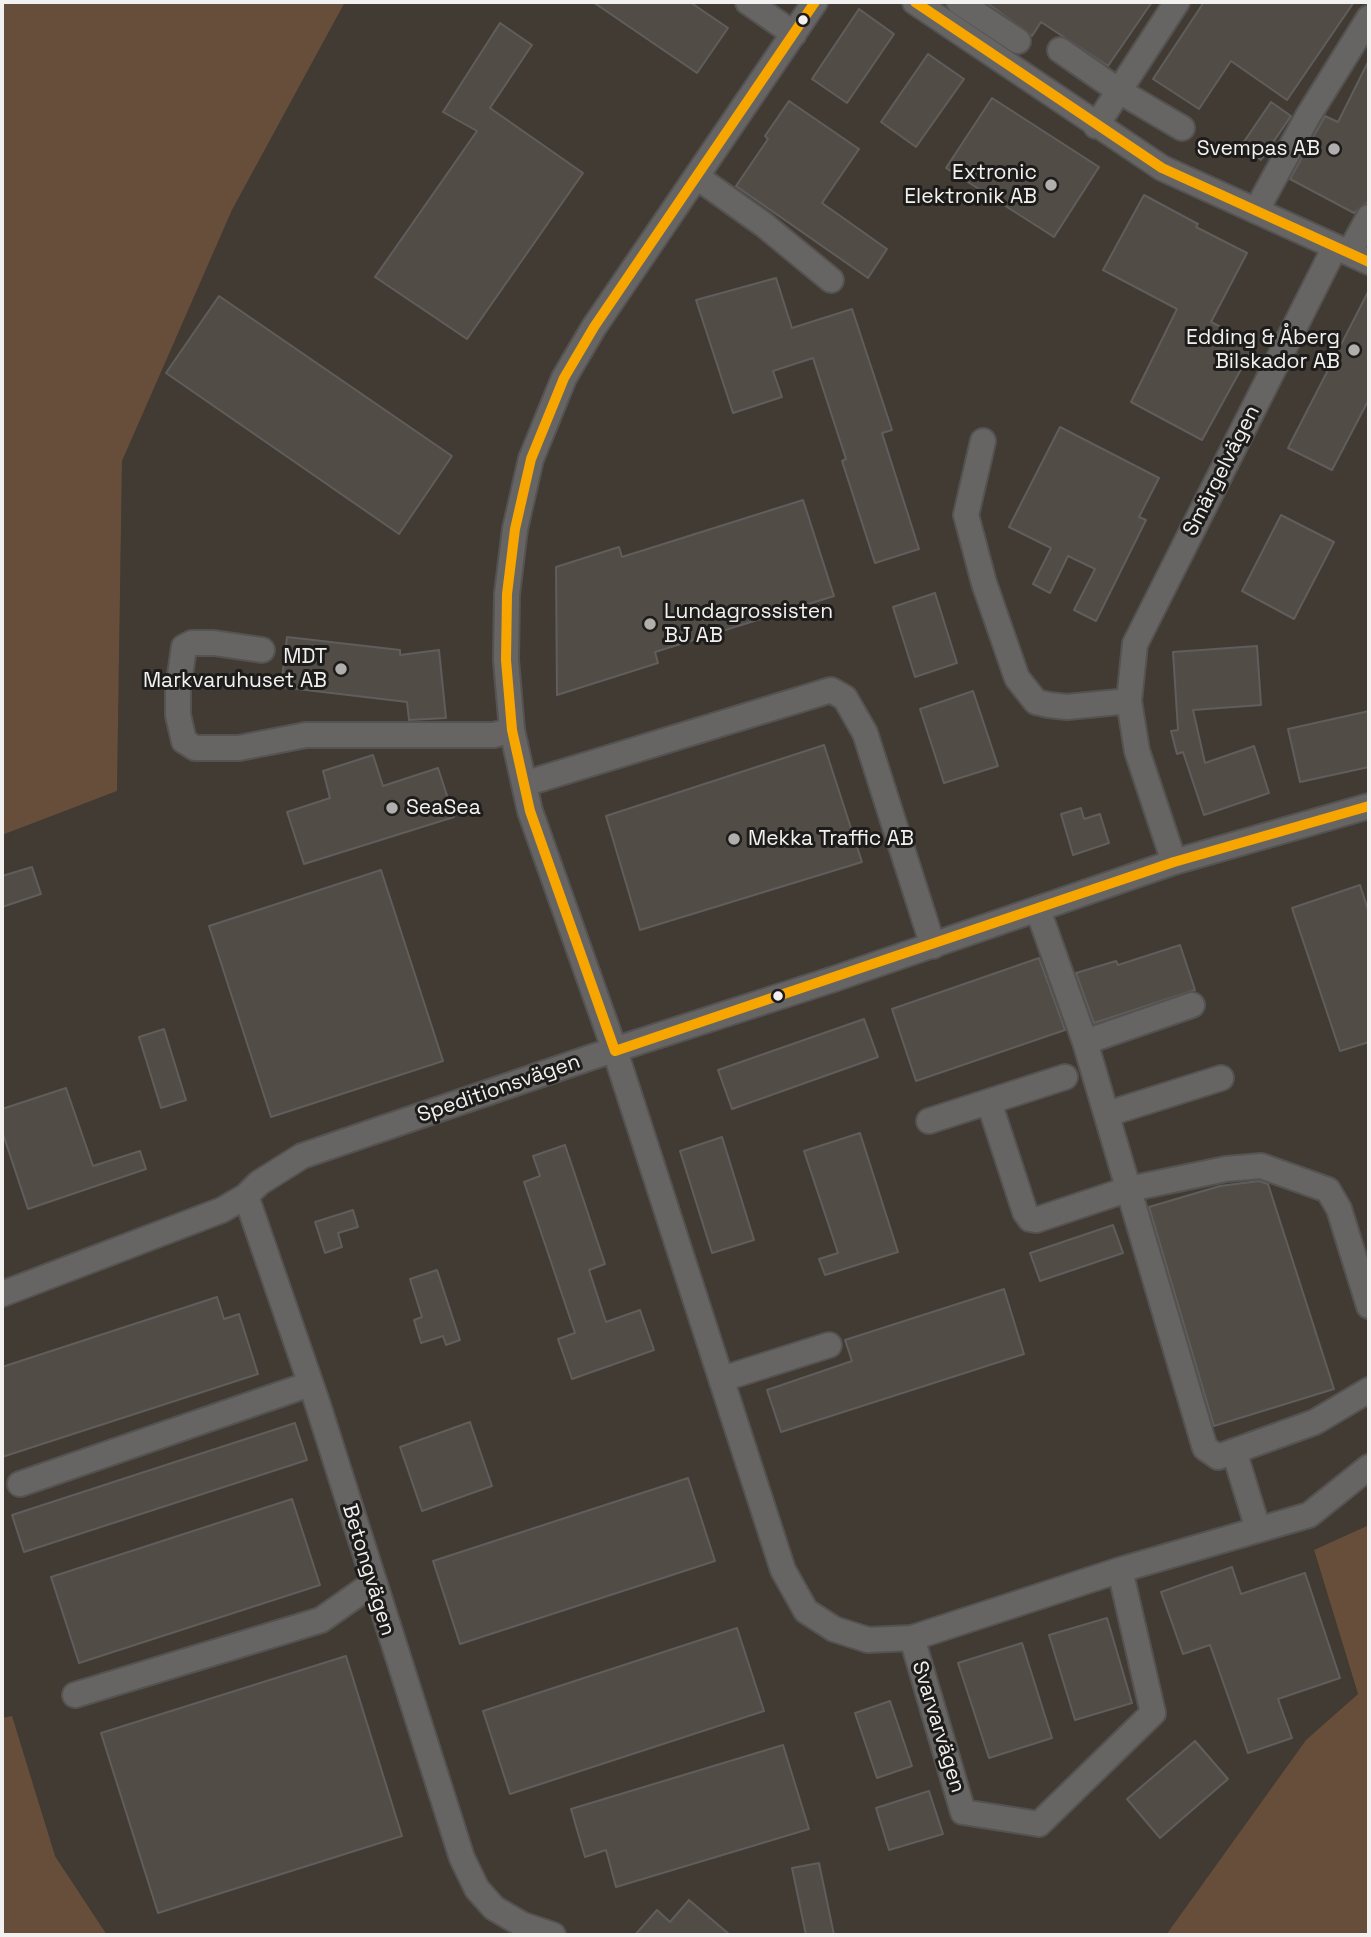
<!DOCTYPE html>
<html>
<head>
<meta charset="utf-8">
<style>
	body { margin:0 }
	#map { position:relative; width:1371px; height:1937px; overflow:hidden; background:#363432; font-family:"Space Grotesk",sans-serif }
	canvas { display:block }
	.frame { position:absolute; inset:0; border:4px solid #f3f1ef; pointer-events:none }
</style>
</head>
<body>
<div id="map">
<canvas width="1371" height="1937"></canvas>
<div class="frame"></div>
</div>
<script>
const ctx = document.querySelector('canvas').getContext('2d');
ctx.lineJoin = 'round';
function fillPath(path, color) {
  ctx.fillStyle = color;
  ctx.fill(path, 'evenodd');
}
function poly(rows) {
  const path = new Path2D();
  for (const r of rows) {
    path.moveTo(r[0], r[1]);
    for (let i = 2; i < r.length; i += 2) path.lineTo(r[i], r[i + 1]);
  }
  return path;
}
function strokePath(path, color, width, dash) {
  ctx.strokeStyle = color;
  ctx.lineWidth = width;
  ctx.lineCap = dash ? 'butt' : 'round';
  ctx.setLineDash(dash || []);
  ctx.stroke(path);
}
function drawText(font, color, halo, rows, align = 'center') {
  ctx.font = font + ' "Space Grotesk",sans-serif';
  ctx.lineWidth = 6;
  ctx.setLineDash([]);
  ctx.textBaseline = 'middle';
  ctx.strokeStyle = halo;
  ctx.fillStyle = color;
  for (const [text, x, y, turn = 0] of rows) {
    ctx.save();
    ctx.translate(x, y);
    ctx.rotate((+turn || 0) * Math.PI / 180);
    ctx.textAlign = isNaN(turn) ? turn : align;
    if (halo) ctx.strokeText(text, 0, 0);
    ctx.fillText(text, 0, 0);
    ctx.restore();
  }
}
fillPath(poly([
	[345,2,1369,2,1369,1525,1314,1551,1358,1694,1306,1740,1166,1935,107,1935,2,1775,2,835,117,791,122,461,232,210]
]), '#423b34');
fillPath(poly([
	[2,2,345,2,232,210,122,461,117,791,2,835],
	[1369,1525,1369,1935,1166,1935,1306,1740,1358,1694,1314,1550],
	[12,1716,55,1856,107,1935,2,1935,2,1718]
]), '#664e3a');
const building = poly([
	[593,2,690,2,728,28,697,73,593,2],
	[986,2,1152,2,1108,66,1041,22,1032,36,986,2],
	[1204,2,1354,2,1287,100,1231,61,1199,109,1153,79,1204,2],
	[859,9,894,34,847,103,812,79,859,9],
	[500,23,532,45,490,108,583,173,467,339,375,277,477,131,443,112,500,23],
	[928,54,964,79,916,147,881,122,928,54],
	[1369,60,1369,201,1354,213,1290,179,1325,116,1338,122,1369,60],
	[992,98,1099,167,1054,237,946,168,992,98],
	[789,101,859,149,822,203,887,249,868,278,736,186,768,139,765,136,789,101],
	[1271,102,1291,116,1261,160,1241,146,1271,102],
	[1144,195,1198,224,1196,227,1247,253,1211,322,1255,344,1202,440,1131,402,1177,309,1103,270,1144,195],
	[776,278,792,328,852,309,892,430,882,433,919,549,875,563,842,461,846,459,813,358,773,371,782,397,733,413,696,300,776,278],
	[1369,290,1369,399,1332,470,1288,448,1369,290],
	[219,296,452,456,399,534,166,373,219,296],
	[1060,427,1159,478,1139,517,1146,520,1096,621,1074,610,1095,569,1068,556,1050,593,1033,584,1051,548,1009,527,1060,427],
	[803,500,834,596,655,652,658,663,557,695,556,567,619,547,622,557,803,500],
	[1281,515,1334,542,1294,619,1242,591,1281,515],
	[935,593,957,663,915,677,893,607,935,593],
	[287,637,400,650,400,655,439,650,446,718,409,720,407,702,281,687,287,637],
	[1257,646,1261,705,1193,710,1205,763,1254,746,1269,793,1204,815,1183,752,1177,754,1171,731,1178,730,1173,652,1257,646],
	[973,691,998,766,944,783,920,709,973,691],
	[1369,711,1369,767,1300,782,1288,729,1369,711],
	[824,745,862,862,640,930,606,816,824,745],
	[373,755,383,786,438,768,454,817,304,864,287,812,330,798,323,771,373,755],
	[1081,808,1084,819,1100,814,1109,843,1073,855,1061,814,1081,808],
	[32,867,41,894,2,907,2,876,32,867],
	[381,870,443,1061,271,1117,209,926,381,870],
	[1360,885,1369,913,1369,1042,1340,1051,1292,908,1360,885],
	[1180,945,1195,990,1094,1023,1076,973,1116,961,1118,965,1180,945],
	[1039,958,1065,1030,916,1081,892,1009,1039,958],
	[864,1019,878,1057,732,1109,718,1070,864,1019],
	[164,1029,186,1100,161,1108,139,1037,164,1029],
	[66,1088,93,1166,140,1151,146,1169,28,1209,2,1131,2,1109,66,1088],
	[860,1133,898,1252,825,1275,819,1259,838,1253,804,1151,860,1133],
	[722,1137,754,1240,712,1253,680,1151,722,1137],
	[565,1145,605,1264,589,1270,606,1322,640,1310,654,1350,572,1379,558,1339,575,1333,524,1182,540,1176,533,1156,565,1145],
	[1259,1181,1268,1184,1334,1389,1214,1426,1149,1207,1220,1186,1259,1181],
	[353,1210,358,1227,338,1233,342,1247,325,1253,315,1222,353,1210],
	[1113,1225,1123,1253,1040,1281,1030,1253,1113,1225],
	[437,1270,460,1340,446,1345,443,1336,421,1343,414,1320,422,1317,410,1279,437,1270],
	[1004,1289,1024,1354,781,1432,767,1390,852,1361,845,1340,1004,1289],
	[217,1297,224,1319,239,1314,258,1374,2,1457,2,1367,217,1297],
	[470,1422,492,1486,422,1511,400,1447,470,1422],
	[295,1423,307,1460,24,1552,12,1515,295,1423],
	[688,1478,715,1561,460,1644,433,1561,688,1478],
	[292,1499,320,1585,79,1663,51,1577,292,1499],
	[1232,1567,1241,1594,1305,1573,1340,1678,1278,1699,1292,1738,1248,1753,1210,1645,1183,1654,1161,1592,1232,1567],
	[1107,1618,1132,1703,1075,1720,1049,1635,1107,1618],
	[737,1628,764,1711,510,1794,483,1711,737,1628],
	[1022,1643,1052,1738,989,1758,958,1663,1022,1643],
	[346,1656,402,1836,158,1913,101,1733,346,1656],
	[890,1701,912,1766,877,1778,855,1713,890,1701],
	[1195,1741,1228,1779,1160,1838,1127,1799,1195,1741],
	[783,1745,809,1829,616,1887,606,1850,585,1857,571,1809,783,1745],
	[929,1791,943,1834,889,1850,876,1808,929,1791],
	[819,1863,834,1935,806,1935,792,1868,819,1863],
	[689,1900,730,1935,635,1935,657,1910,670,1922,689,1900]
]);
fillPath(building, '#524c46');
strokePath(building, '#5f5e5c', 2);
const minor = poly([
	[748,2,794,34],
	[815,2,594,327,564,378,531,459,515,529,507,594,506,660,512,730,530,811,615,1051,783,1570,806,1611,834,1629,868,1640,912,1638,1120,1570,1309,1515,1369,1467],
	[915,2,1162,168,1369,262],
	[959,2,1018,41],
	[1060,50,1119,91,1182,128],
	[1096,126,1177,2],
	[697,177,763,224,831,280],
	[1256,211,1308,116,1369,18],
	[1349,253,1369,217],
	[983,441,966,515,984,583,1017,678,1036,702,1049,705,1067,707,1129,701],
	[262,650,214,643,192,643,184,647,178,689,178,715,184,741,195,748,239,748,306,735,494,735,512,730],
	[524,784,831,690,845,698,865,733,933,946],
	[1174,862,1137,751,1129,701,1135,644,1335,247],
	[1038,910,1085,1042,1205,1448,1218,1457,1315,1422,1369,1390],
	[1085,1042,1192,1005],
	[989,1102,1025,1212,1030,1219,1036,1220,1129,1189,1226,1169,1261,1166,1328,1190,1339,1209,1369,1306],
	[1107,1114,1221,1078],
	[929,1121,1065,1077],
	[2,1294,222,1210,246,1196],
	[722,1379,829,1345],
	[1234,1451,1258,1529],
	[20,1484,310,1384],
	[912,1638,963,1812,1039,1824,1153,1713,1120,1570],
	[75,1695,321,1620,372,1584],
	[553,1935,523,1925,494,1908,477,1889,462,1858,317,1402,246,1196,259,1183,302,1156,592,1057,834,979,1174,862,1369,806]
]);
strokePath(minor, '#555351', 28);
strokePath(minor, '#676564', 24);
strokePath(poly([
	[915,2,1162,168,1369,262],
	[615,1051,530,811,512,730,506,660,507,594,515,529,531,459,564,378,594,327,815,2],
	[615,1051,1174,862,1369,806]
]), '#f7a600', 10);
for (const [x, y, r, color] of [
	[803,20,6,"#f3f1ef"],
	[1334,149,7,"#b1afad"],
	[1051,185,7,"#b1afad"],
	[1354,350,7,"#b1afad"],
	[650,624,7,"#b1afad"],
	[341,669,7,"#b1afad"],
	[392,808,7,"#b1afad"],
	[734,839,7,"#b1afad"],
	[778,996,6,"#f3f1ef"]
]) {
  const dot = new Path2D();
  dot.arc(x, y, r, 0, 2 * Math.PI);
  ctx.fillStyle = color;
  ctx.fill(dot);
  strokePath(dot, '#1d1c1a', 2.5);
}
drawText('21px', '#f3f1ef', '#1d1c1a', [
	["Svempas AB",1320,149],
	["Extronic",1037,173],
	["Elektronik AB",1037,197],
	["Edding & Åberg",1340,338],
	["Bilskador AB",1340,362],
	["Lundagrossisten",664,612,"left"],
	["BJ AB",664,636,"left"],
	["MDT",327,657],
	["Markvaruhuset AB",327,681],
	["SeaSea",406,808,"left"],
	["Mekka Traffic AB",748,839,"left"]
], 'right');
drawText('21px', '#f3f1ef', '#1d1c1a', [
	["Smärgelvägen",1222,471,-63],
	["Speditionsvägen",499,1089,-19],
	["Betongvägen",368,1570,73],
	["Svarvarvägen",938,1727,73]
]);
</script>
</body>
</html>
